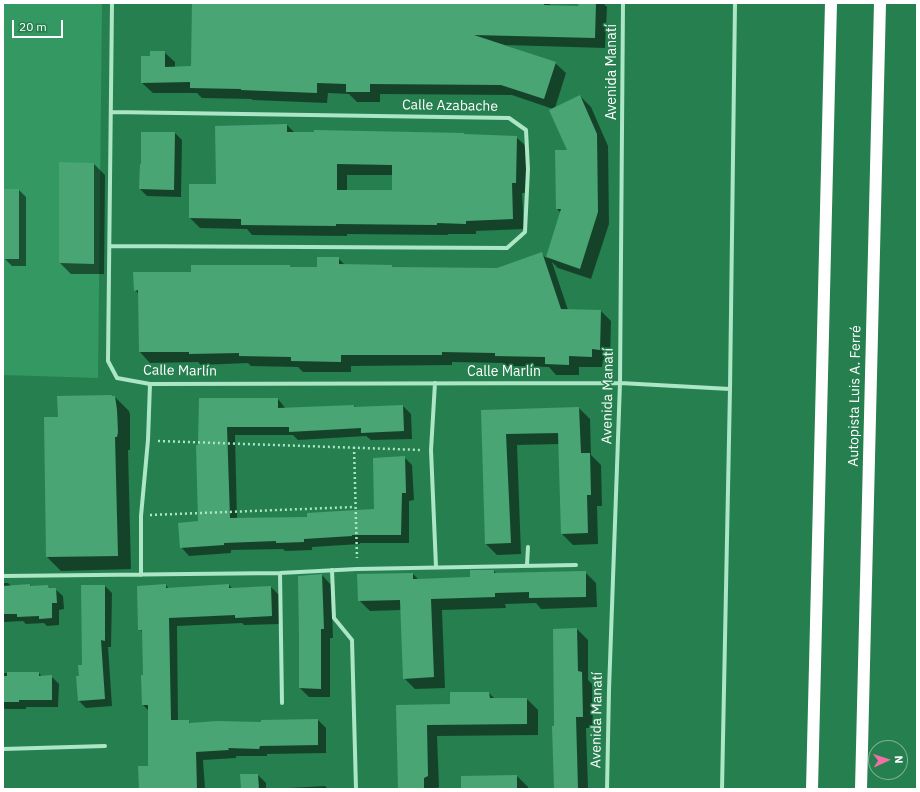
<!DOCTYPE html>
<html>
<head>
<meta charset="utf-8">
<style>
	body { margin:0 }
	#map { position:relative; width:920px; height:792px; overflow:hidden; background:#267f4f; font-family:"IBM Plex Sans",sans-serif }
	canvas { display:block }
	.frame { position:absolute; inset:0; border:4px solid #fff; pointer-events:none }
	.north { position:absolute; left:868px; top:740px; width:40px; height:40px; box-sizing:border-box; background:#267f4f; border:1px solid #7db295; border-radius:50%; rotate:87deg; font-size:11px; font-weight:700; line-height:16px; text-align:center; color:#fff }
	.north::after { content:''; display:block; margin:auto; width:14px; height:18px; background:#ef70a2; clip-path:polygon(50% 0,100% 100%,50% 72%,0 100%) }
	.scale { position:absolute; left:12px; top:20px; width:51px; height:18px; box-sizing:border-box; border:2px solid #fff; border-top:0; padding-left:5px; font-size:12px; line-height:14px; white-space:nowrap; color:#fff; -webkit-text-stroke:3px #267f4f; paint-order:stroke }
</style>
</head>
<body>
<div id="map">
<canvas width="920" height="792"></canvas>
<div class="frame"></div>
<div class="north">N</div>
<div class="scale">20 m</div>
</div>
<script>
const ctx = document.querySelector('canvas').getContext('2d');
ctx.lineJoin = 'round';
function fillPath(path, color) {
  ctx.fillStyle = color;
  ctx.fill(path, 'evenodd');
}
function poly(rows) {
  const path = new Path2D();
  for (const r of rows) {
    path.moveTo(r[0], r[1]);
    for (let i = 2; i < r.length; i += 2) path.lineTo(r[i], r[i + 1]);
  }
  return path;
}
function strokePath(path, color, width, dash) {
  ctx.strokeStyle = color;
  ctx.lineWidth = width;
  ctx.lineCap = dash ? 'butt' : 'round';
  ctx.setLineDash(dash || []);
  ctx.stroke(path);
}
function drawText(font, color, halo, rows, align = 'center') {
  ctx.font = font + ' "IBM Plex Sans",sans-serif';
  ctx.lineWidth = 3;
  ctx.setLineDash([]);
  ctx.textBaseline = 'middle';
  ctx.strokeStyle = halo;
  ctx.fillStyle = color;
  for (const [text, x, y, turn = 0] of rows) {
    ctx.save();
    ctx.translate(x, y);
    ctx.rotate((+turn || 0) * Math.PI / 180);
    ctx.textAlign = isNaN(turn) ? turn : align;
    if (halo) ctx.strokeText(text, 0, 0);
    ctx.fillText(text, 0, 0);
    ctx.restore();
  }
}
fillPath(poly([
	[3,3,101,3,102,6,98,378,3,375]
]), '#339861');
fillPath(poly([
	[193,3,548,3,552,6,579,7,580,3,603,3,607,7,605,48,505,45,555,63,566,73,555,108,580,96,591,107,608,146,609,224,591,279,558,268,552,262,568,310,601,311,611,321,610,360,603,360,602,367,579,367,579,375,556,375,549,367,506,366,503,363,452,362,452,365,351,366,351,372,303,372,298,367,251,366,248,363,201,365,198,362,150,363,140,352,139,294,135,290,192,273,289,266,291,268,318,268,338,258,345,265,392,266,393,268,498,269,542,254,546,258,561,213,557,209,569,151,553,109,512,95,380,94,380,102,357,102,349,94,328,93,327,103,253,100,251,99,202,98,197,93,153,93,142,83,151,57,164,52,175,62,175,68,192,67],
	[287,125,295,133,516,137,527,147,526,193,522,193,524,229,476,231,476,234,448,234,448,235,347,234,347,236,252,235,247,229,200,228,190,218,217,185],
	[347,175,393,175,393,191,347,191],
	[175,133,182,140,181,197,147,196,140,189],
	[60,163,94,164,105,175,104,274,71,274,60,263],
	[19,190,26,197,26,266,12,266,5,259],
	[115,397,129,411,130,415,130,450,128,450,131,569,61,571,47,557,59,418],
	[200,399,278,399,286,409,354,406,356,408,403,406,411,414,412,439,371,440,366,436,298,440,293,435,235,435,237,519,308,518,375,510,404,457,412,465,414,500,409,501,409,543,360,543,360,544,312,547,312,550,285,551,283,549,231,550,231,553,189,556,181,547,199,522],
	[579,408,590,419,591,455,601,465,602,506,597,506,598,544,573,545,562,534,560,444,517,445,521,554,497,555,486,544,482,411],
	[494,571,497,574,585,572,596,583,597,607,541,609,536,603,505,604,506,608,442,610,445,688,415,689,404,678,401,610,370,611,359,600,413,574,418,579,471,578],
	[322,575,331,585,333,638,330,638,330,697,309,697,300,688],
	[3,583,8,583,12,587,30,585,32,587,48,586,51,589,55,589,63,596,64,609,59,610,59,625,47,626,44,623,26,624,23,621,3,622],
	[166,585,169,589,229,585,232,588,271,587,279,595,280,624,244,625,242,623,177,626,178,721,188,721,191,724,262,723,318,720,326,728,326,753,267,754,267,756,236,756,236,758,203,760,205,789,140,789,149,767,149,711,143,705,144,676,143,632,139,629],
	[105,586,112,593,111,647,108,647,112,706,86,708,79,701,80,677],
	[577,629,588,640,588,680,592,684,593,728,586,728,588,789,555,789,555,727],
	[3,673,39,673,42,677,51,676,59,684,58,707,26,707,26,709,5,709,3,707],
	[489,693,495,699,527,699,538,710,538,735,437,736,439,787,435,789,399,789,397,706,451,705],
	[258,775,266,783,266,789,242,789],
	[517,776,528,787,528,789,462,789],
	[325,786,328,789,270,789],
	[77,788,97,788,98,789,77,789]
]), '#0007');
fillPath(poly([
	[192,3,544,3,544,5,578,6,579,3,596,3,595,38,474,35,556,62,544,99,501,85,370,84,370,92,346,92,346,84,317,83,317,93,241,90,241,89,190,88,190,82,141,83,141,56,150,56,150,51,165,51,165,67,191,66],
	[580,95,597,134,598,212,580,269,546,257,561,209,556,209,555,150,567,150,549,110],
	[287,124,287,132,314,132,314,130,464,133,464,134,517,136,516,183,512,183,513,219,466,221,466,224,437,223,437,225,336,224,336,226,241,225,241,219,189,218,189,184,216,184,215,126],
	[337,164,392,165,392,190,337,190],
	[141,132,175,132,174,190,139,189,140,164,141,164],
	[59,162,94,163,94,264,59,263],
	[4,189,19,189,19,259,4,259],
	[542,252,561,309,601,310,600,350,592,349,592,357,569,356,569,365,545,364,545,357,495,356,495,353,442,352,442,355,341,355,341,362,291,361,291,357,239,356,239,353,189,354,189,352,139,352,138,290,134,291,133,272,191,272,191,265,290,265,290,267,317,267,317,257,339,257,339,264,392,265,392,267,497,268],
	[112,395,112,396,115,396,117,410,118,432,117,437,115,437,118,556,46,557,44,417,58,417,57,396],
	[199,398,278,398,278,408,354,405,354,407,403,405,404,431,361,433,361,428,289,432,289,427,227,427,230,518,307,517,307,513,374,509,373,458,405,456,406,493,402,493,401,535,352,535,352,536,304,539,304,542,276,543,276,541,224,543,224,545,180,548,178,523,198,521,196,445,198,445],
	[579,407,581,453,590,453,591,495,587,495,588,533,561,534,558,433,506,434,511,543,485,544,481,410],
	[470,570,494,570,494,573,586,571,586,597,529,598,529,592,495,593,495,597,431,599,434,677,403,679,400,600,358,601,357,574,413,573,413,579,470,577],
	[322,574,324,629,321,629,321,689,299,688,299,636,298,576],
	[30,584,30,586,48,585,49,588,56,588,57,603,52,603,52,618,39,619,39,616,17,617,17,614,3,614,3,586],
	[166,584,166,588,229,584,229,588,271,586,272,616,235,618,235,615,169,618,171,720,189,720,189,723,217,721,261,722,261,720,318,719,318,745,260,746,259,749,228,748,229,750,196,752,197,789,139,789,138,766,148,766,148,705,142,705,141,675,143,675,142,630,138,630,137,586],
	[81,585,105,585,105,641,101,640,105,699,78,701,76,676,79,676,78,665,82,665],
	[577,628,578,671,582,672,583,717,576,717,578,789,554,789,552,726,554,726,553,629],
	[7,672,39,672,39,676,52,675,52,700,19,700,19,702,3,702,3,676,7,676],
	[450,692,489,692,490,698,527,698,527,724,427,725,428,776,424,778,424,789,398,789,396,705,450,704],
	[240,774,258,774,259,789,241,789],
	[517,775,517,789,461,789,461,776]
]), '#4aa574');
strokePath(poly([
	[158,441,421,450],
	[354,447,357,558],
	[150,515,355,507]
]), '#ace6c6', 2.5, [2, 3]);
strokePath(poly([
	[112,3,108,361,117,378,150,384,620,383,730,389],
	[110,246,507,248,525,232,528,169,526,130,509,118,111,112],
	[435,383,431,450,436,567],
	[527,565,528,547],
	[332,570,334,618,352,640,356,789],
	[280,573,282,703],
	[141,575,141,516,148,440,150,384],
	[3,576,280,573,357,569,576,565],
	[3,749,105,746],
	[607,789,609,690,620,383,623,3],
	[722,789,730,389,735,3]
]), '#ace6c6', 4);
strokePath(poly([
	[812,789,831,3],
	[861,789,880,3]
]), '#fff', 12);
drawText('14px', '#fff', '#267f4f', [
	["Avenida Manatí",612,72,-90],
	["Calle Azabache",450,106,1],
	["Calle Marlín",180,371,1],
	["Calle Marlín",504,372],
	["Avenida Manatí",608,396,-89],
	["Autopista Luis A. Ferré",855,396,-89],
	["Avenida Manatí",597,720,-89]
]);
</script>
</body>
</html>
